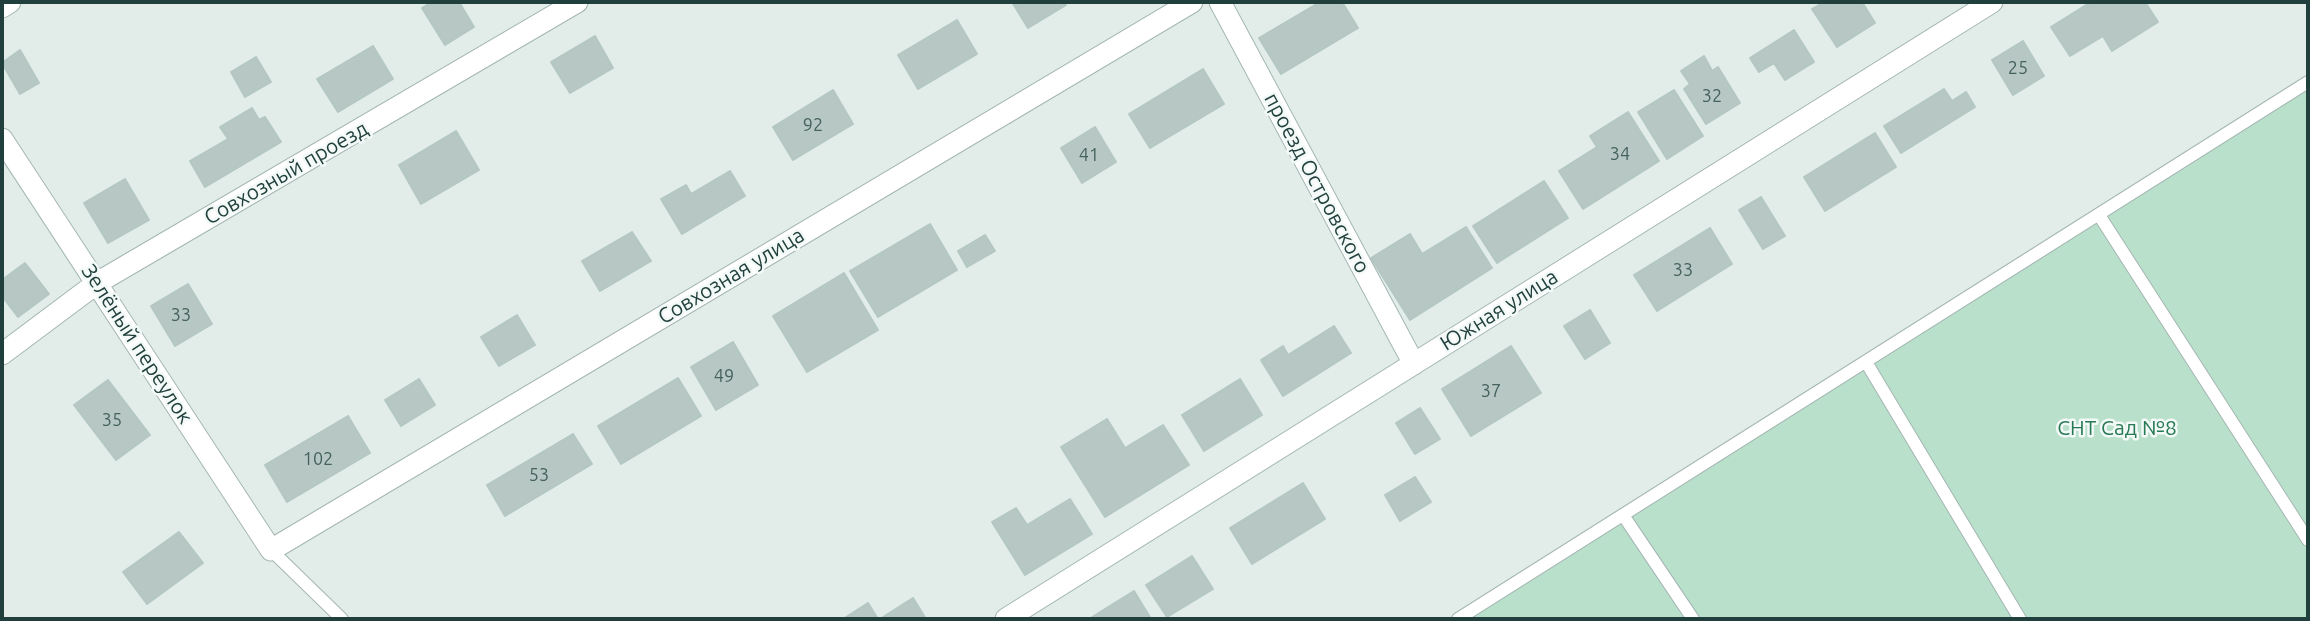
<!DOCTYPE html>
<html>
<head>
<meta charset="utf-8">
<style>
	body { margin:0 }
	#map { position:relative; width:2310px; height:621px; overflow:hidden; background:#e2edea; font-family:Ubuntu,sans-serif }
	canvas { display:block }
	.frame { position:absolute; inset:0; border:4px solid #21403d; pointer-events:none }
</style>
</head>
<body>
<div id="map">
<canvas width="2310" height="621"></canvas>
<div class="frame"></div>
</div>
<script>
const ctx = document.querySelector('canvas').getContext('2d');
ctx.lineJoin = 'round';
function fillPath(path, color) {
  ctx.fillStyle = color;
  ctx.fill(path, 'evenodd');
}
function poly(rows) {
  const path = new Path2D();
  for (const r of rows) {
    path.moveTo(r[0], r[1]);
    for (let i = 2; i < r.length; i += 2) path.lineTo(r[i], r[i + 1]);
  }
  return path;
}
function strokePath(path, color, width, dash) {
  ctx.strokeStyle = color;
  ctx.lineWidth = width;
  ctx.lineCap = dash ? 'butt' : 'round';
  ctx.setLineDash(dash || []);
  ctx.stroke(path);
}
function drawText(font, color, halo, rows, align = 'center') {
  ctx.font = font + ' Ubuntu,sans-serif';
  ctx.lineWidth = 5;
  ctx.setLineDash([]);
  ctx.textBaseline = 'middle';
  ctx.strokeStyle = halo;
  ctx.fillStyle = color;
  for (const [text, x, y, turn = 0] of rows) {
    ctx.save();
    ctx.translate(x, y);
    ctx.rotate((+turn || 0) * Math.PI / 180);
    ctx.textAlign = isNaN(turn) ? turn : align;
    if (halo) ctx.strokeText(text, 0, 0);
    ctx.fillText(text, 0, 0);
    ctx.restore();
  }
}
fillPath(poly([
	[2308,82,2308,619,1447,619]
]), '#b9e0ca');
const building = poly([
	[432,2,459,2,474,27,445,45,422,8,432,2],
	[1012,2,1064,2,1066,5,1028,28,1012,2],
	[1320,2,1342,2,1358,28,1281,74,1259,38,1320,2],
	[1824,2,1862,2,1875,23,1837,47,1812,9,1824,2],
	[2091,2,2145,2,2158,22,2112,51,2103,36,2070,56,2051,27,2091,2],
	[957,20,977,54,918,89,898,55,957,20],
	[1794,30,1814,62,1785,80,1774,63,1759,72,1750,58,1794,30],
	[595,36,613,68,570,93,551,62,595,36],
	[2023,41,2044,76,2013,95,1992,60,2023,41],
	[373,46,393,79,338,112,317,79,373,46],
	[20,50,39,83,20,94,2,63,20,50],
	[1704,56,1712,71,1718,67,1740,103,1706,124,1684,89,1690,84,1681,71,1704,56],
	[256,57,271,82,245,97,231,72,256,57],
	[1203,69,1224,104,1150,148,1129,114,1203,69],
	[1944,89,1952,101,1966,92,1975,107,1901,153,1884,126,1944,89],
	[833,90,853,124,793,160,773,127,833,90],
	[1674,90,1703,136,1667,159,1638,112,1674,90],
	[252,108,259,120,265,117,281,142,205,187,190,161,228,139,220,127,252,108],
	[1628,112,1659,161,1583,209,1559,171,1597,147,1590,136,1628,112],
	[1095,127,1116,162,1082,183,1061,148,1095,127],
	[456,131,479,170,421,204,399,165,456,131],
	[1875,133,1896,167,1825,211,1804,177,1875,133],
	[730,171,745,196,682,234,661,199,686,185,691,194,730,171],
	[125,179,149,220,108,243,84,203,125,179],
	[1544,181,1568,218,1497,263,1473,226,1544,181],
	[1761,197,1785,236,1763,249,1739,210,1761,197],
	[930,224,957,270,878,317,850,271,930,224],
	[1466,227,1492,268,1410,320,1371,258,1410,234,1422,254,1466,227],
	[1710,228,1732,264,1657,311,1634,275,1710,228],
	[632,232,651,261,600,291,582,261,632,232],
	[985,235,995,251,967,267,958,251,985,235],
	[25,263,49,294,18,317,2,296,2,280,25,263],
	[844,273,878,330,807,372,773,316,844,273],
	[188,284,212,324,175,346,151,306,188,284],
	[1590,310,1610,343,1585,359,1564,326,1590,310],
	[517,315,535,345,499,366,481,337,517,315],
	[1334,326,1351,353,1283,396,1261,360,1283,346,1288,355,1334,326],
	[733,342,758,385,716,410,691,367,733,342],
	[1511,346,1541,393,1471,436,1442,389,1511,346],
	[678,378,701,416,621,464,598,426,678,378],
	[419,379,435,405,401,426,385,400,419,379],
	[1240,379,1262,415,1204,451,1182,415,1240,379],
	[108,380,150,435,116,460,74,405,108,380],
	[1420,408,1440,439,1415,454,1396,423,1420,408],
	[348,416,370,453,287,502,265,465,348,416],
	[1107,419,1125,448,1163,425,1189,465,1105,517,1061,447,1107,419],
	[573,434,592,464,505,516,487,485,573,434],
	[1415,477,1431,502,1400,521,1385,495,1415,477],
	[1303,483,1325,519,1252,564,1230,528,1303,483],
	[1070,499,1092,534,1025,575,992,522,1016,508,1027,525,1070,499],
	[179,532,203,563,147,604,123,572,179,532],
	[1192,556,1213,589,1167,617,1146,585,1192,556],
	[1134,591,1151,619,1089,619,1134,591],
	[913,598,926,619,880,619,913,598],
	[868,603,878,619,843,619,868,603]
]);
fillPath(building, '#b7c8c4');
strokePath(building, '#b4c7c3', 2);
const lane = poly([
	[2099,215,2308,540],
	[1866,362,2020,619],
	[1623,515,1693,619],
	[271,550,342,619],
	[1458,619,2308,82]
]);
const street = poly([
	[1220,2,1414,364],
	[2,7,10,2],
	[2,139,271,550,1192,2],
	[2,354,97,283,577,2],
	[1006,619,1992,2]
]);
strokePath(lane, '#a4b6b3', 14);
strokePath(street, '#a4b6b3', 23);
strokePath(lane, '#fff', 12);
strokePath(street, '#fff', 21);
drawText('18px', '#46625f', null, [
	["25",2018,68],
	["32",1712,96],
	["92",813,125],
	["34",1620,154],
	["41",1089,155],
	["33",1683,270],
	["33",181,315],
	["49",724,376],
	["37",1491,391],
	["35",112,420],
	["102",318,459],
	["53",539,475]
]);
drawText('21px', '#21403d', '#f3f9f7', [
	["Совхозный проезд",286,173,-30],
	["проезд Островского",1317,183,62],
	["Совхозная улица",731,276,-31],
	["Южная улица",1499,310,-32],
	["Зелёный переулок",137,344,57]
]);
drawText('21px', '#287a55', '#f3f9f7', [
	["СНТ Сад №8",2117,428]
]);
</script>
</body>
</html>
